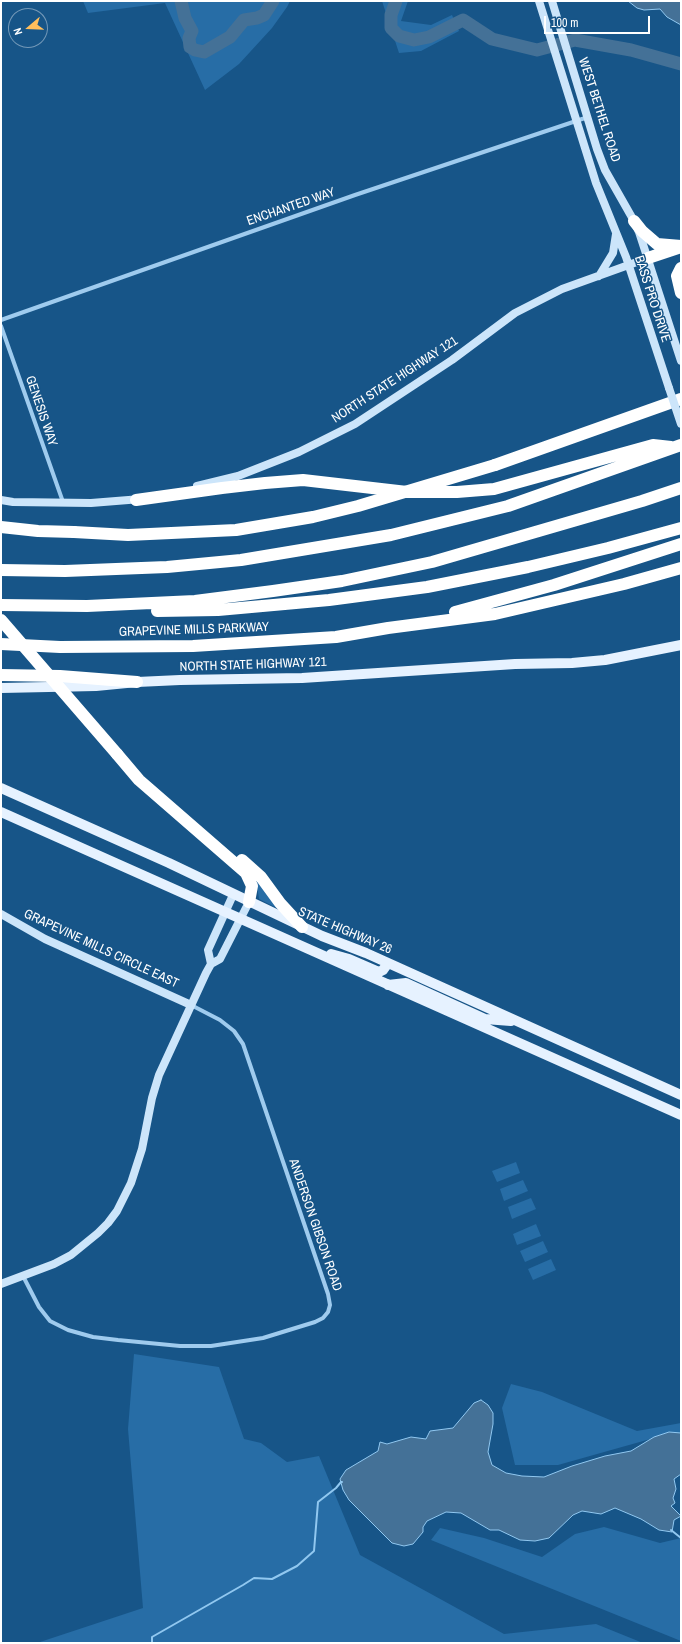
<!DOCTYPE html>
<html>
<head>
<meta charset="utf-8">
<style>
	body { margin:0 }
	#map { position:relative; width:682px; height:1644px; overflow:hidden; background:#175588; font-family:"Archivo Narrow",sans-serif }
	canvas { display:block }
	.frame { position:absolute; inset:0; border:2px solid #fff; pointer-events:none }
	.north { position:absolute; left:8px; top:8px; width:40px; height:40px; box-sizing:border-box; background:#175588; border:1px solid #7499b8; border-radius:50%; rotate:251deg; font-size:11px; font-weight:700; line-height:16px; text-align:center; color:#fff }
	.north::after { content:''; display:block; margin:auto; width:14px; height:18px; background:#ffbe5c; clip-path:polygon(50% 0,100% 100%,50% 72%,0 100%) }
	.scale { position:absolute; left:544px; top:16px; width:106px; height:18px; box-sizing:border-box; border:2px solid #fff; border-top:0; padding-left:5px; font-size:12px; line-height:14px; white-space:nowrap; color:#fff; -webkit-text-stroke:3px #175588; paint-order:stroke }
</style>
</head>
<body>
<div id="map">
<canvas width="682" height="1644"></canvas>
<div class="frame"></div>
<div class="north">N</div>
<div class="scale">100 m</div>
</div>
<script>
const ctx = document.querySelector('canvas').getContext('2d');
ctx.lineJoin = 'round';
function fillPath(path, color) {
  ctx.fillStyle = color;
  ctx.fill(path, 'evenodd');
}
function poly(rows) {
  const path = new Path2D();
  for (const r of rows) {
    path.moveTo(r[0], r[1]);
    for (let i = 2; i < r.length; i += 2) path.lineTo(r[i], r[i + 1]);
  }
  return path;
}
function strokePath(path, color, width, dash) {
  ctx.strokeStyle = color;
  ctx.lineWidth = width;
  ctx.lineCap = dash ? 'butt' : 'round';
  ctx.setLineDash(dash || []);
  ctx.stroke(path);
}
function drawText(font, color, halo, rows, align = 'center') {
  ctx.font = font + ' "Archivo Narrow",sans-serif';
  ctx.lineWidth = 3;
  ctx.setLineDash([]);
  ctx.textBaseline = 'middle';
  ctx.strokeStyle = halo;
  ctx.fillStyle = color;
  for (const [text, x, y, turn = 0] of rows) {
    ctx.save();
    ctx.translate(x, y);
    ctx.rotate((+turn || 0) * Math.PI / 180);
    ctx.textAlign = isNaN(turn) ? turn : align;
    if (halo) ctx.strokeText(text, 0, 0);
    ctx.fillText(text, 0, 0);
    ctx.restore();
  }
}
fillPath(poly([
	[83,1,290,1,287,7,272,28,239,64,205,90,165,3,88,13],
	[382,1,408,1,401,21,431,25,452,15,459,31,421,51,399,53],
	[256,879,277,908,259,899],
	[516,1162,520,1173,497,1182,492,1171],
	[523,1180,528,1191,504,1201,500,1189],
	[531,1198,536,1209,512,1219,508,1207],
	[536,1224,541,1236,517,1245,513,1234],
	[543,1241,548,1252,525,1262,520,1251],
	[551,1259,556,1270,533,1280,528,1269],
	[134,1354,219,1367,244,1439,261,1443,287,1462,319,1456,360,1555,504,1634,596,1624,643,1643,37,1643,143,1608,128,1429],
	[511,1384,542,1392,637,1431,681,1423,681,1437,661,1436,558,1465,515,1465,502,1408],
	[604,1527,660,1543,681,1538,681,1641,431,1540,440,1528,484,1538,542,1557,575,1534]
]), '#276da6');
const water = poly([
	[628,1,681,1,681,25,667,17,660,9,644,10,637,8,628,1],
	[481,1400,488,1405,493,1413,493,1424,488,1452,492,1465,506,1473,522,1476,544,1477,572,1466,605,1456,631,1451,654,1437,669,1432,681,1433,681,1474,674,1479,676,1489,673,1498,675,1503,671,1506,681,1516,674,1520,672,1532,659,1530,641,1519,615,1508,601,1514,582,1511,573,1515,549,1538,535,1541,520,1540,499,1530,490,1530,461,1513,446,1512,427,1521,423,1527,423,1532,413,1544,404,1546,392,1543,349,1500,343,1490,340,1479,346,1470,378,1451,380,1442,387,1444,411,1437,426,1439,430,1431,453,1428,474,1403,481,1400]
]);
fillPath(water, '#447197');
strokePath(water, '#91c8f0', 1);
strokePath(poly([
	[671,1530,681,1538],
	[152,1643,152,1637,243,1585,254,1578,272,1579,297,1566,314,1551,318,1502,336,1488,341,1482,342,1482]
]), '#91c8f0', 2);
strokePath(poly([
	[181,1,185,18,192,31,189,38,190,47,195,50,204,52,230,37,244,20,257,18,264,15,273,1],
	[396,1,391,15,391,28,399,36,414,40,429,37,463,20,492,39,537,50,575,40,631,50,681,64]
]), '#447197', 13);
strokePath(poly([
	[1,320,355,195,588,117],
	[1,326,63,502],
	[23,1276,39,1307,50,1321,68,1330,93,1337,118,1340,180,1346,211,1346,263,1338,315,1322,323,1318,328,1312,330,1305,328,1294,243,1044,234,1031,220,1020,191,1005]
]), '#9fcbee', 4);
strokePath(poly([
	[539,1,596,183,626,257,669,388],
	[552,1,597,149,605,170,634,221,639,232,681,361],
	[599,276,613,253,616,234],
	[197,486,238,476,299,452,355,424,452,360,515,313,562,289,648,258],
	[1,500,13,502,91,503,141,499],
	[1,914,45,939,191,1005],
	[211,964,208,950,233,895],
	[1,1284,54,1264,71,1255,98,1233,108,1223,117,1211,131,1183,142,1149,152,1098,159,1075,206,973,211,964,220,959,249,902]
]), '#cce5fa', 8);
strokePath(poly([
	[1,688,96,686,137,682,180,680,302,678,515,664,572,663,605,660,681,645],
	[1,788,169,863,322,936,366,953,681,1095],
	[1,812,681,1115],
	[331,954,349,959,379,972,383,970,388,963],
	[388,985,406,983,485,1019,511,1021]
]), '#e6f2ff', 10);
strokePath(poly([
	[634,221,642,231,657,244,681,246],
	[648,258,678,248],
	[681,268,677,276,681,293],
	[495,465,681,399],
	[136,500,222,488,265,483,303,480,407,492,457,492,494,489,653,445,671,447],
	[1,527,38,531,74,532],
	[1,570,65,571,167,567,241,560,391,535,508,506,681,445],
	[1,605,87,606,195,601,273,591,342,581,432,562,642,501,681,488],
	[157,611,218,610,329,600,427,587,528,567,608,548,681,528],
	[455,612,554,585,681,544],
	[1,644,60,647,193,646,336,637,388,628,495,614,624,584,681,568],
	[1,675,60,676,137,682],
	[117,754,139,780,246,873,252,886,249,902],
	[242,860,261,877,280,903,302,927]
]), '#fff', 12);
strokePath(poly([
	[669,388,681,424]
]), '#cce5fa', 8);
strokePath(poly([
	[74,532,128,535,236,530,313,517,358,506,495,465],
	[1,620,117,754]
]), '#fff', 12);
drawText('13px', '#fff', '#175588', [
	["WEST BETHEL ROAD",599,110,72],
	["ENCHANTED WAY",291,207,-19],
	["BASS PRO DRIVE",652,299,72],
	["NORTH STATE HIGHWAY 121",395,380,-33],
	["GENESIS WAY",41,411,71],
	["GRAPEVINE MILLS PARKWAY",194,630,-2],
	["NORTH STATE HIGHWAY 121",253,665,-2],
	["STATE HIGHWAY 26",345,931,23],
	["GRAPEVINE MILLS CIRCLE EAST",101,949,25],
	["ANDERSON GIBSON ROAD",315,1225,71]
]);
</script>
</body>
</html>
